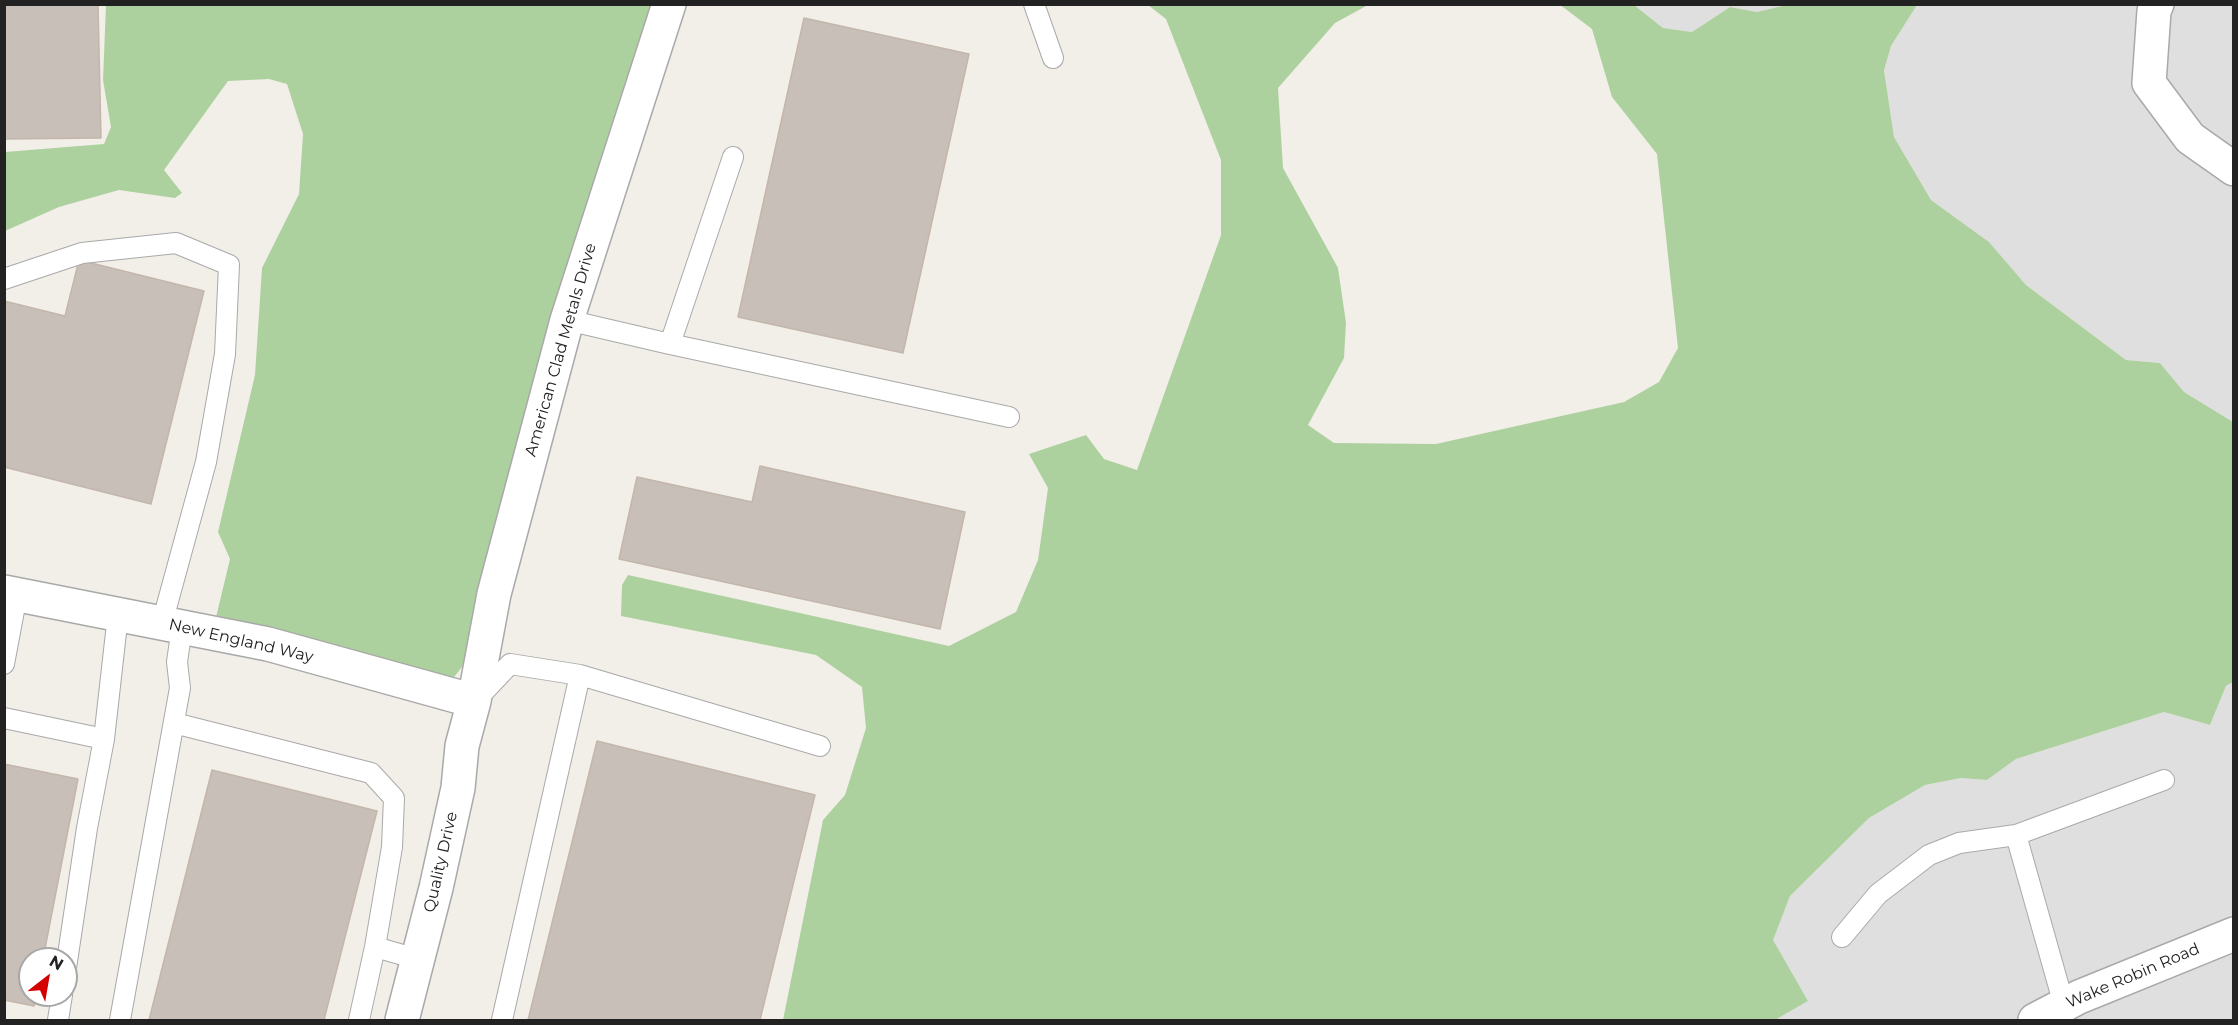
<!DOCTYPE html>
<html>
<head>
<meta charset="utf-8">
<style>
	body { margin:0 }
	#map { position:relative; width:2238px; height:1025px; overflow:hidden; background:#f2efe9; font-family:Montserrat,sans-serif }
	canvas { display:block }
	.frame { position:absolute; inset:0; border:6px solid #222; pointer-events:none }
	.north { position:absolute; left:18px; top:947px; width:60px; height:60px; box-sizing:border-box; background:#fff; border:2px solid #a7a7a7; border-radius:50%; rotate:31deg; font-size:16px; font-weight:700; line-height:24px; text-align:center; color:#222 }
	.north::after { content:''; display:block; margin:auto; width:21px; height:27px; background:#d40000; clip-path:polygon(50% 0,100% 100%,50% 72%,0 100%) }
</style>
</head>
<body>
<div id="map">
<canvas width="2238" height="1025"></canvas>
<div class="frame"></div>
<div class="north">N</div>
</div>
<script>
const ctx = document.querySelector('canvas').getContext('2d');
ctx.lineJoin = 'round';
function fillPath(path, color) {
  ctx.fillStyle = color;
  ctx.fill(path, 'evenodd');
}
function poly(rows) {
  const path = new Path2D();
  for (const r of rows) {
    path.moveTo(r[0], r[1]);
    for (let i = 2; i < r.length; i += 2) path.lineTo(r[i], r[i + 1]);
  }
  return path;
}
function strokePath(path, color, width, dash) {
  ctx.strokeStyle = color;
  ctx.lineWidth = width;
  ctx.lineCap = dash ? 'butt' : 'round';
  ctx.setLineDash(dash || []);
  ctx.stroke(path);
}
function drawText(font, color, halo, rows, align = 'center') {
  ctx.font = font + ' Montserrat,sans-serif';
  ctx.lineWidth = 4.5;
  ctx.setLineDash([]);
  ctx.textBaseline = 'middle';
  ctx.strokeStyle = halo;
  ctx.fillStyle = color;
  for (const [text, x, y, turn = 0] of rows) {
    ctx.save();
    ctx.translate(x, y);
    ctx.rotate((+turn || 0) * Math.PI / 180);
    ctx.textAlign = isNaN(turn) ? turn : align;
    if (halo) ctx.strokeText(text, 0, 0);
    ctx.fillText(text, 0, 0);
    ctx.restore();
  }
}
fillPath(poly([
	[1634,5,1791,5,1757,12,1730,7,1692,32,1663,28],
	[1917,5,2233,5,2233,422,2184,392,2160,363,2126,360,2026,285,1989,242,1931,200,1894,137,1884,69,1891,46],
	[2233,682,2233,1020,1775,1020,1808,1001,1772,940,1790,896,1869,818,1925,785,1961,778,1987,780,2016,759,2164,712,2210,725,2226,686]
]), '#e0dfdf');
fillPath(poly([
	[1559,4,1634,5,1663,28,1692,32,1730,7,1757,12,1791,4,1917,5,1891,46,1884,70,1894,137,1931,200,1989,242,2026,285,2126,360,2160,363,2184,392,2233,422,2233,682,2226,686,2210,725,2164,712,2016,759,1987,780,1961,778,1925,785,1869,818,1790,896,1773,940,1808,1001,1775,1020,783,1020,823,820,845,795,866,728,862,687,816,655,621,616,622,585,628,575,949,646,1016,612,1038,560,1048,488,1029,454,1086,435,1104,459,1137,470,1221,235,1221,160,1166,19,1148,5,1368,5,1335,23,1278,88,1283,168,1338,268,1346,323,1344,358,1308,425,1334,443,1436,444,1624,402,1659,382,1678,348,1657,154,1612,97,1592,29],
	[106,5,667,5,462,667,443,691,212,634,230,559,218,532,255,375,262,268,299,194,303,134,287,84,269,79,228,81,164,170,182,193,175,198,119,190,59,207,5,231,5,152,104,144,111,127,103,80]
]), '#add19e');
const building = poly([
	[4,4,98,4,101,138,4,139,4,4],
	[804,18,969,54,903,353,738,317,804,18],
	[79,260,204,291,151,504,4,467,4,301,65,316,79,260],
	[760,466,965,512,940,629,619,559,637,477,752,502,760,466],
	[597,741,815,795,760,1020,528,1020,597,741],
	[4,764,78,779,43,959,30,959,30,995,37,995,34,1006,4,1000,4,764],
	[212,770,377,811,324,1020,149,1020,212,770]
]);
fillPath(building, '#c7bfb8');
strokePath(building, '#c4b6ab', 1.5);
const service = poly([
	[1034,4,1053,58],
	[4,279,82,253,176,243,229,265,225,354,206,462,162,623],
	[567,320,670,344,733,157],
	[670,344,1009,417],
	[4,664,17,595],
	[476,700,510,664,580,675,820,746],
	[4,718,104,739,118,615],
	[174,723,371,773,394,798,392,847,375,947],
	[2016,835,2066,1012],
	[1842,937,1878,894,1929,855,1959,843,2016,835,2164,780],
	[66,968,87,828,104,739],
	[58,1020,62,995],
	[120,1020,180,688,177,662,182,627],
	[359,1020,375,947,417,959],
	[502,1020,580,675]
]);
const minor = poly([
	[2157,4,2154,11,2149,83,2190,138,2234,169],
	[4,592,268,644,474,701],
	[402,1020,436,888,458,788,462,746,474,701,494,594,567,320,669,4],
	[2035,1020,2079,997,2234,934]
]);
strokePath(service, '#a9a9a9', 22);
strokePath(minor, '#a9a9a9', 36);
strokePath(service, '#fff', 20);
strokePath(minor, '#fff', 33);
drawText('16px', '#222', '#fff', [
	["American Clad Metals Drive",561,350,-74],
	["New England Way",241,641,13],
	["Quality Drive",441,862,-77],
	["Wake Robin Road",2133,976,-23]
]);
</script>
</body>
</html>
